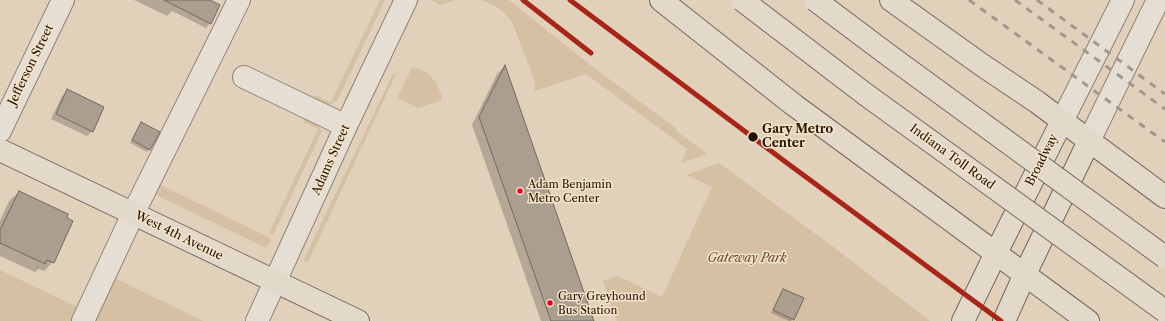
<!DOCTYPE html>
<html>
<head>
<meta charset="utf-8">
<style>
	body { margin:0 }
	canvas { display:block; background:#e1d1bb }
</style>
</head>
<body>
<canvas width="1165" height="321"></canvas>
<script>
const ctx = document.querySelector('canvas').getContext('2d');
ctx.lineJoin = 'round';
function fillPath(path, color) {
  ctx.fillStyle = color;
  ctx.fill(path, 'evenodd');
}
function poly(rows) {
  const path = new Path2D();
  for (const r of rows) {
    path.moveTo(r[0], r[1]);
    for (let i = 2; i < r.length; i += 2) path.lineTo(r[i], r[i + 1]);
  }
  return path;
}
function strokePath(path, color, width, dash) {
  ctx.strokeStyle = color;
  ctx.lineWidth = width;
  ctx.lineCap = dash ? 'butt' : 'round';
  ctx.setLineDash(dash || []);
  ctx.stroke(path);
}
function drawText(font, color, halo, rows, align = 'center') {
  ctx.font = font + ' "Libre Caslon Text",serif';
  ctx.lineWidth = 3;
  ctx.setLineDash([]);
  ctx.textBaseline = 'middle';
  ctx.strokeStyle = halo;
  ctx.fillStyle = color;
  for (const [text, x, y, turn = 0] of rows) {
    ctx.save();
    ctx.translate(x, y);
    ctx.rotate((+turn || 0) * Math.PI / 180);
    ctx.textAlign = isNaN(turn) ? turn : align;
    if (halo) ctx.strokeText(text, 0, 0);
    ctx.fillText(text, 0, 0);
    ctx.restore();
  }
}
fillPath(poly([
	[380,0,385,0,338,99,335,102,329,105,317,100,314,97,315,95,331,102],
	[432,0,455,0,440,5],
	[481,0,509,0,593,67,677,129,676,131,708,154,681,163,687,149,586,74,535,91,534,88,535,82,512,22,503,12,497,7],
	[414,68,420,69,426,72,436,82,442,96,442,99,441,101,418,108,397,98,411,69],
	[397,72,308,262,304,261,305,257,392,76],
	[198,107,161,185,272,239,266,248,154,194],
	[306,119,318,125,322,130,321,133,273,235,269,233,318,129,302,121],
	[719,163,831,245,930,321,617,321,603,281,618,276,662,297,712,187,686,175],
	[0,270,82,309,76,321,0,321],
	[113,277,203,321,93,321]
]), '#d6c0a3');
fillPath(poly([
	[134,0,207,0,210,23,206,28,172,11,167,16],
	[504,67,593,321,541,321,472,125,497,74],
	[67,90,92,131,87,136,51,119,62,96],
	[141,123,150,149,147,152,130,143],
	[19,192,66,218,53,262,44,271,39,269,35,272,0,256,0,221,9,201],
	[783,290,793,319,791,321,789,321,771,313,781,292]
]), '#0003');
const building = poly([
	[164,0,210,0,220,5,211,24,164,0],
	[505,65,532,143,594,321,551,321,479,117,505,65],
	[67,89,104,107,93,132,56,114,67,89],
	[141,122,160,132,150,150,132,140,141,122],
	[19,191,68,214,67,218,73,221,54,263,47,260,45,264,0,243,0,230,19,191],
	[783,289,804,298,794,320,773,310,783,289]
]);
fillPath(building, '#a99e90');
strokePath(building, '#72685c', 1);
const minor = poly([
	[244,77,346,126],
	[1062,121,1123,0],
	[0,131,63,0],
	[1089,141,1158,0],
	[83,321,133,214,239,0],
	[257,321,346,126,406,0]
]);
const major = poly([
	[0,150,358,321],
	[963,321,996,253,1062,121],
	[1004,321,1025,274,1089,141]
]);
const highway = poly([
	[661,0,794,105,1088,321],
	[891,0,982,65,1037,102,1165,197]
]);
strokePath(minor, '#8d8275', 24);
strokePath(major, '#72685c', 24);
strokePath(highway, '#72685c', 24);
strokePath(minor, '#e6ded3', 22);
strokePath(major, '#e2d9cb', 22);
strokePath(highway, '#e2d9cb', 22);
strokePath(poly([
	[969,0,1165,142],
	[1015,0,1165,109],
	[1037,0,1165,94]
]), '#a0988e', 3, [7, 7]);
const highwayBridge = poly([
	[742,0,865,94,1165,311],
	[815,0,891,57,1165,257]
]);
strokePath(highwayBridge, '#72685c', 24, []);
strokePath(highwayBridge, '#e2d9cb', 22);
strokePath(poly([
	[523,0,591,53],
	[570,0,787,163,1001,321]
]), '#a82618', 5);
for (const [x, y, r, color] of [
	[753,137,5.5,"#1f1406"],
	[520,191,3.5,"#e4002b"],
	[550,303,3.5,"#e4002b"]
]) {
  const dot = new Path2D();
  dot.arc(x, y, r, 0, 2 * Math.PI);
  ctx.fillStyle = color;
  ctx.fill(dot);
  strokePath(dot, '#f6e3c8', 1.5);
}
drawText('11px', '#1f1406', '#f6e3c8', [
	["Adam Benjamin",528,185],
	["Metro Center",528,199],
	["Gary Greyhound",558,297],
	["Bus Station",558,311]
], 'left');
drawText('12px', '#1f1406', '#f6e3c8', [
	["Jefferson Street",31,65,-64],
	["Indiana Toll Road",952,157,36],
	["Adams Street",331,160,-66],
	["Broadway",1042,160,-63],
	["West 4th Avenue",179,236,26]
]);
drawText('bold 12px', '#1f1406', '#f6e3c8', [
	["Gary Metro",762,130],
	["Center",762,144]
], 'left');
drawText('italic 12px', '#5c4c36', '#f6e3c8', [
	["Gateway Park",747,259]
]);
</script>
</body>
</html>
